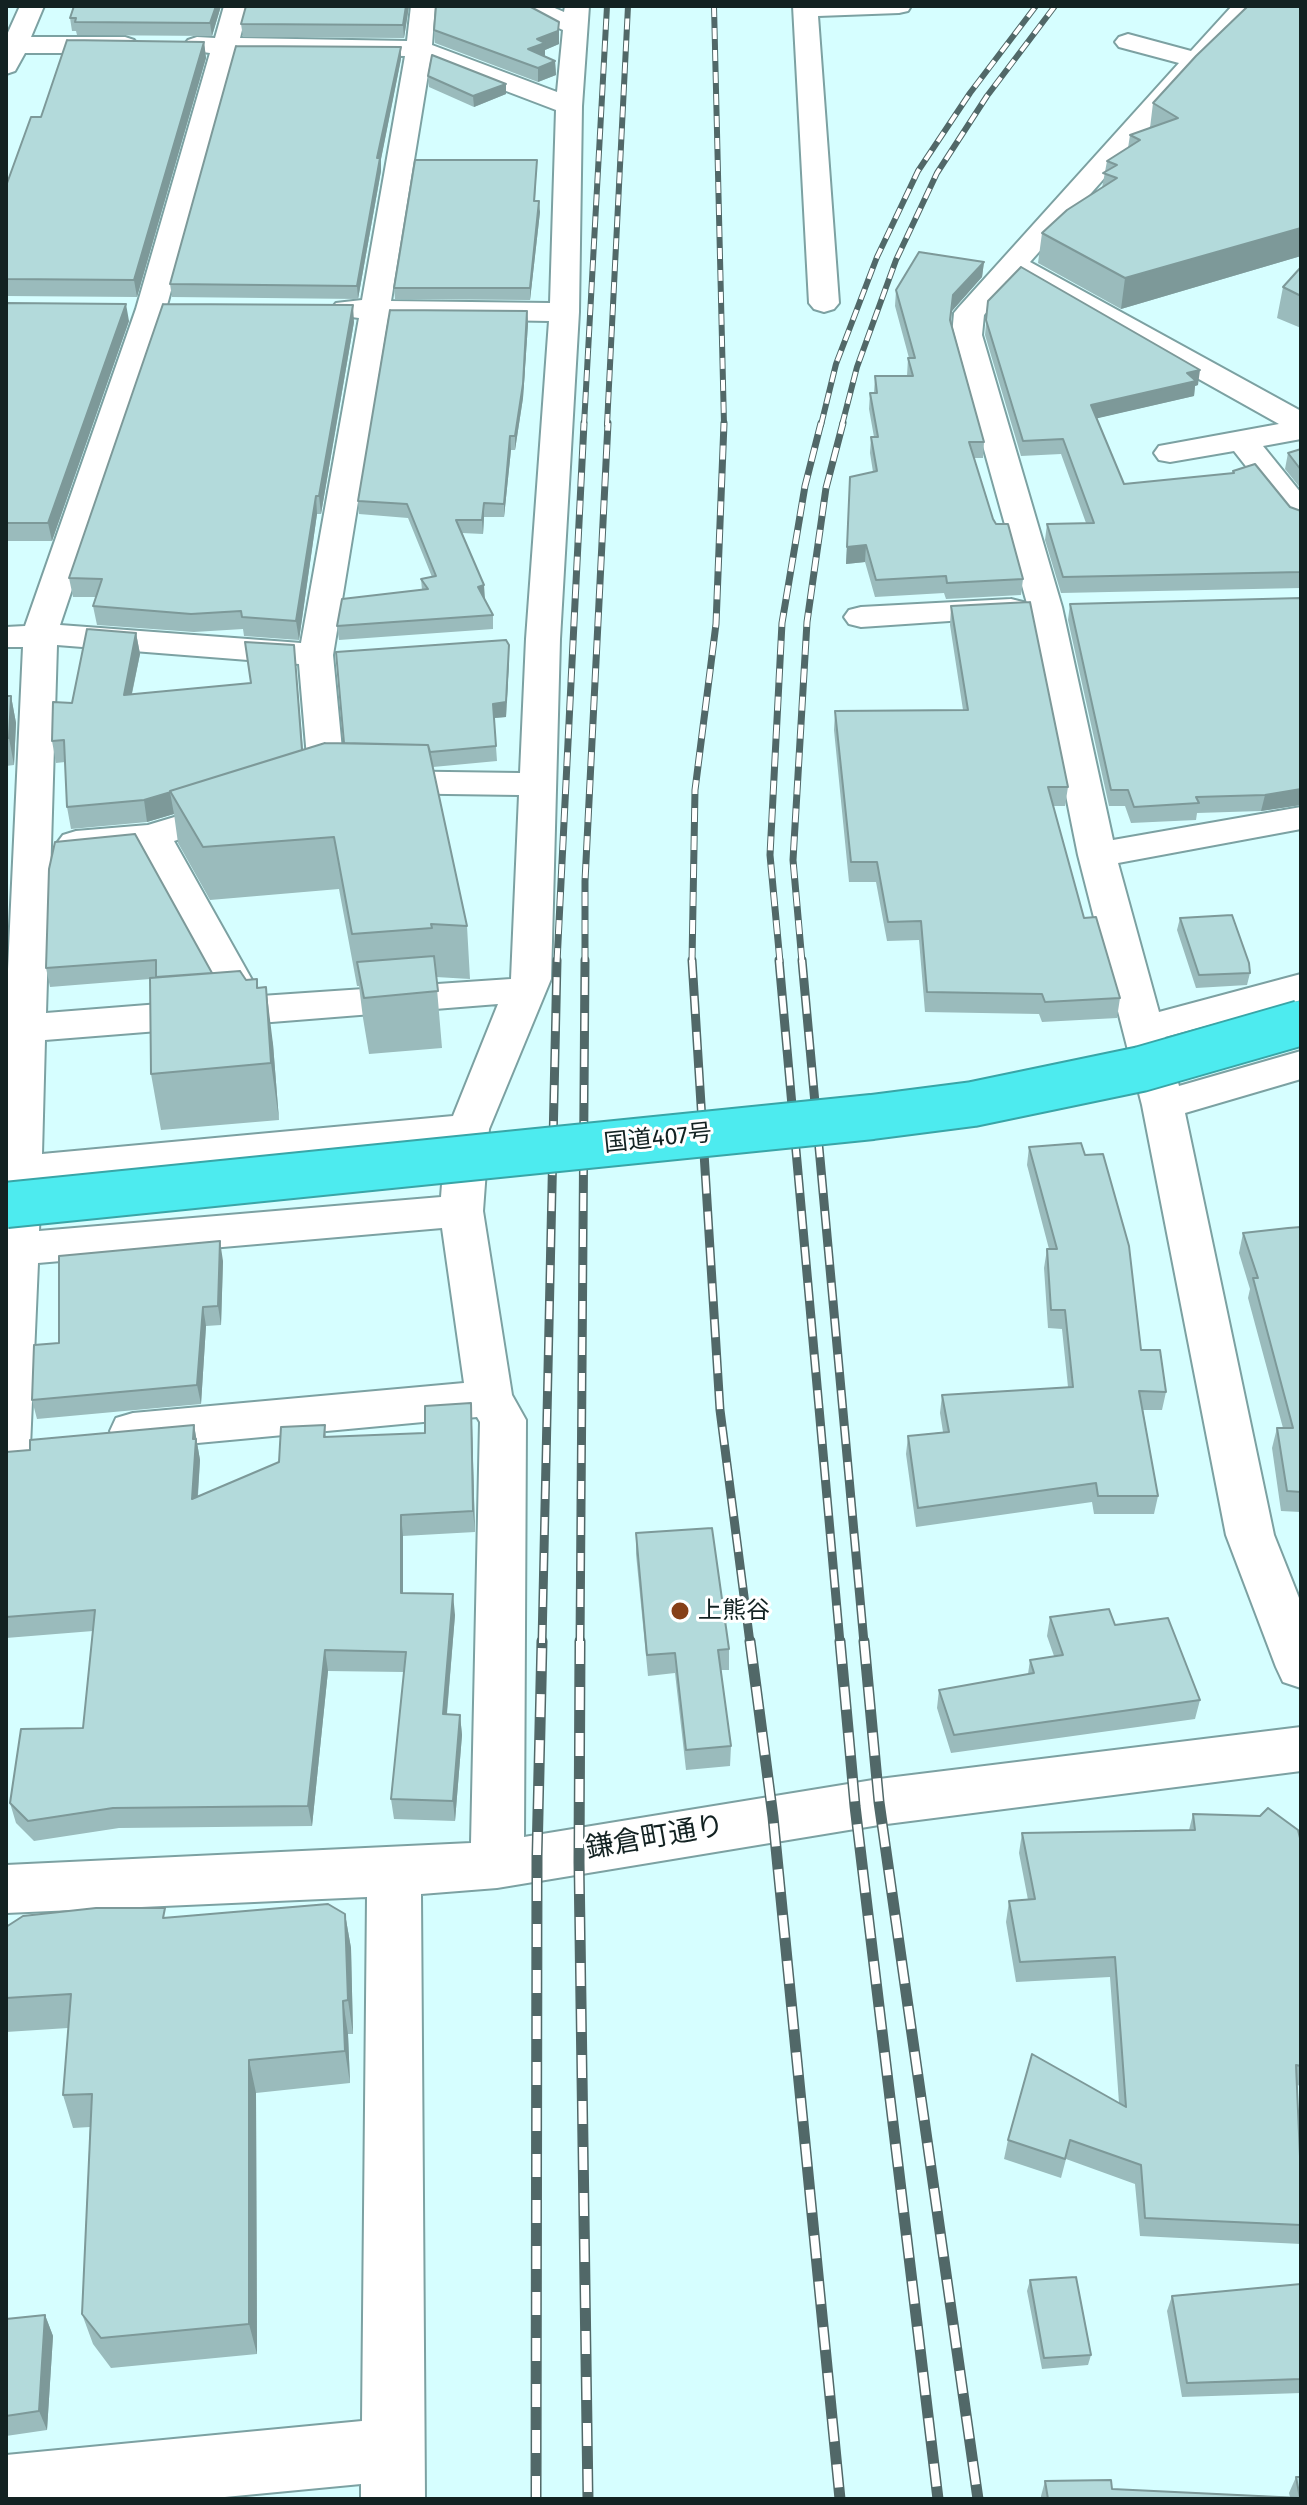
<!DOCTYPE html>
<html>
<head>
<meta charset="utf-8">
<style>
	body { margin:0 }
	#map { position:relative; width:1307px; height:2505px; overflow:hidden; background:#d6feff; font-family:"Fira Sans",sans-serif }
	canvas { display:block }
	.frame { position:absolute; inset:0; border:8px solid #132222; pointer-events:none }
</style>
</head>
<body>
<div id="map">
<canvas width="1307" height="2505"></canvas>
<div class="frame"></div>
</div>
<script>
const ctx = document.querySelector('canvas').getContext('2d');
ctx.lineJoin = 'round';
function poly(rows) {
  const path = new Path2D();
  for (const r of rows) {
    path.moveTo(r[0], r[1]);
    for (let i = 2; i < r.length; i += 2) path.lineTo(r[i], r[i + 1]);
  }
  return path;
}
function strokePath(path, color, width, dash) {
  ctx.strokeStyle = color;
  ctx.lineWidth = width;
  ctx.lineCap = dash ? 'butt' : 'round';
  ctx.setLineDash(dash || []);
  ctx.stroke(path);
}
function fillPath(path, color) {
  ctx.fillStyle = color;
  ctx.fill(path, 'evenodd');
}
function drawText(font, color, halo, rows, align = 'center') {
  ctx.font = font + ' "Fira Sans","Noto Sans JP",sans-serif';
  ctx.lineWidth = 6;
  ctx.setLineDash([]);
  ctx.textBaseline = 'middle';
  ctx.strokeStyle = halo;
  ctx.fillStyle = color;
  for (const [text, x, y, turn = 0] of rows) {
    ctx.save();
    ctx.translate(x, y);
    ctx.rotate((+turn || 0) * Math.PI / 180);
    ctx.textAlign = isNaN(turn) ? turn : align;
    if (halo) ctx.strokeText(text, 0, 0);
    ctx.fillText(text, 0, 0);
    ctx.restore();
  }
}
const minor = poly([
	[20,6,44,6,31,37,125,37,134,40,138,45,134,50,125,53,25,53,15,71,6,74,6,37,20,6],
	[224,6,248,6,240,38,407,41,411,6,435,6,432,45,557,92,563,30,520,11,517,6,550,6,564,12,565,6,589,6,582,106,579,312,560,639,551,979,489,1129,483,1211,512,1395,526,1420,524,1837,879,1779,1301,1727,1301,1771,879,1825,497,1888,421,1894,425,2499,361,2499,361,2484,204,2499,6,2499,6,2455,362,2421,367,1897,6,1913,6,1865,471,1843,480,1422,477,1417,133,1449,116,1444,110,1431,116,1418,133,1413,464,1383,442,1228,38,1263,30,1447,23,1460,6,1465,6,1012,23,647,6,647,6,627,25,626,136,309,210,53,188,50,184,45,188,40,197,37,215,38,224,6],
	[235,53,405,56,362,300,336,303,331,309,336,315,359,318,301,643,60,625,166,309,235,53],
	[430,62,556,110,550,303,391,301,430,62],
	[388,318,549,321,526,639,520,773,376,771,363,774,358,782,363,790,376,793,519,795,511,979,261,996,174,841,244,819,250,811,244,803,231,800,148,825,76,831,63,835,57,843,63,851,76,855,140,849,223,999,46,1013,57,645,299,664,309,781,314,789,327,792,340,789,345,781,333,655,388,318],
	[498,1004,453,1116,42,1154,45,1040,498,1004],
	[445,1146,441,1197,39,1231,41,1184,445,1146],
	[793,6,911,6,908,11,899,13,818,16,839,303,834,309,824,312,814,309,809,303,793,6],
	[1232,6,1257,6,1030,262,1301,411,1301,439,1263,446,1301,493,1301,524,1289,521,1234,451,1170,462,1159,460,1154,453,1159,446,1170,444,1279,424,1017,277,984,315,982,335,1062,607,1113,840,1301,807,1301,829,1118,863,1159,1012,1301,974,1301,1000,1165,1037,1179,1086,1301,1051,1301,1079,1185,1113,1274,1535,1301,1603,1301,1688,1283,1682,1276,1667,1226,1535,1142,1105,1078,855,1028,607,952,335,954,313,959,307,1179,63,1119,47,1115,42,1119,37,1128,34,1191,51,1232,6],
	[1011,599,1023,602,1028,609,1023,616,861,627,849,624,844,617,849,610,861,607,1011,599]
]);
strokePath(minor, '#7ca1a2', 4);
fillPath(minor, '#fff');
const railFar3 = poly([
	[714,6,724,425],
	[584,425,607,6],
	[607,425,628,6],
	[821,425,836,364,877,257,918,171,970,93,1036,6],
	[842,425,857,367,896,260,937,173,987,96,1055,6]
]);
const railFar2 = poly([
	[557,962,584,423],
	[585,962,585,881,608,423],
	[692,962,695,790,716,624,724,423],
	[780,962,770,855,782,623,805,486,821,423],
	[802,962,793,860,807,622,826,488,843,423]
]);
const railFar1 = poly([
	[692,960,720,1410,750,1643],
	[779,960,840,1643],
	[802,960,864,1643],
	[542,1643,557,960],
	[580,1643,585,960]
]);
const rail = poly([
	[580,1641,579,1862,588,2499],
	[750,1641,773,1817,840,2499],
	[840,1641,855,1806,938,2499],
	[864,1641,879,1802,978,2499],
	[536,2499,537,1856,542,1641]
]);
strokePath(railFar3, '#516868', 6);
strokePath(railFar2, '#516868', 7);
strokePath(railFar1, '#516868', 9);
strokePath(rail, '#516868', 11);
strokePath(railFar3, '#fff', 4, [11]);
strokePath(railFar2, '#fff', 5, [14]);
strokePath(railFar1, '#fff', 6, [18]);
strokePath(rail, '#fff', 8, [23]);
const highwayBridge = poly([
	[6,1205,872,1117,973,1104,1141,1069,1301,1023]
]);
strokePath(highwayBridge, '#39a5a7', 48, []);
strokePath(highwayBridge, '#4debef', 44);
fillPath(poly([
	[221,6,212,36,77,35,76,31,72,31,70,18],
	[246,6,409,6,404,38,243,37,241,24],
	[1301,6,1301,256,1121,309,1038,263,1042,233,1102,188,1107,161,1128,148,1130,135,1150,128,1153,103],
	[559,22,559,44,545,50,545,57,555,61,556,75,538,82,435,43,434,30],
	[204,42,206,58,137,297,6,296,6,186,41,117],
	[401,59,381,159,381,171,358,299,172,297,170,284],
	[428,76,506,94,474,107,429,87],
	[537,160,535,201,540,212,530,300,395,299,394,288],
	[984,262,982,277,952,311,951,321,984,442,983,458,974,458,993,519,1023,579,1021,595,946,599,944,593,875,597,865,562,846,564,850,477,873,472,870,453,871,437,874,437,869,409,870,393,874,393,875,376,907,376,908,358,909,358,895,306,896,290],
	[1301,267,1301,328,1277,318,1283,287],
	[988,301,1198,385,1195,386,1194,396,1097,418,1124,484,1233,473,1233,471,1290,507,1301,511,1301,588,1061,593,1045,540,1047,524,1086,523,1061,454,1021,456,985,335],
	[6,303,129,321,52,541,6,541],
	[527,311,528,324,523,398,515,450,511,450,504,517,484,517,483,534,462,533,484,599,493,615,493,629,339,640,337,626,422,590,421,579,432,577,408,518,359,514,358,501],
	[354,322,321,514,317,514,299,640,244,636,243,629,194,632,97,625,93,606,96,597,73,597,69,578],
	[1301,449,1301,489,1285,469,1288,453],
	[1070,604,1301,805,1261,811,1197,813,1196,820,1131,823,1125,806,1109,806,1068,620],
	[951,606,1068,787,1065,806,1053,806,1084,918,1120,998,1117,1018,1042,1022,1039,1014,925,1012,919,940,887,941,876,882,849,882,834,730,835,711,963,710,950,625],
	[136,633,140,654,132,694,250,683,296,667,303,750,344,743,509,645,509,660,506,717,494,718,497,761,433,767,467,926,470,979,436,977,442,1048,369,1054,363,1018,359,986,357,986,339,889,210,900,178,843,174,814,147,822,71,829,67,807,65,762,56,763,52,741,72,703],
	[6,696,11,696,16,723,14,765,6,766],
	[55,842,212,973,246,980,257,979,258,988,273,1044,279,1120,161,1130,151,1074,150,979,50,987,46,968],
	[1180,918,1250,973,1247,985,1196,988,1177,930],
	[1029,1147,1141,1350,1166,1392,1162,1410,1143,1410,1158,1496,1154,1514,1094,1514,1092,1502,916,1527,906,1454,908,1436,943,1432,940,1413,942,1395,1068,1387,1062,1329,1048,1328,1044,1268,1047,1249,1049,1249,1027,1165],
	[1301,1227,1301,1512,1281,1511,1272,1448,1277,1428,1283,1428,1248,1298,1250,1289,1239,1253,1243,1233],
	[223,1261,221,1325,206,1326,201,1404,37,1419,32,1400,59,1343],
	[471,1403,475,1532,403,1536,403,1593,455,1615,447,1714,460,1715,462,1735,455,1821,394,1819,391,1799,404,1672,328,1671,312,1826,119,1828,34,1841,16,1823,10,1803,83,1728,93,1631,6,1638,6,1452,30,1450,194,1425,200,1460,198,1496,279,1462,325,1425,326,1437,425,1433],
	[636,1533,729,1649,729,1670,721,1670,731,1746,730,1766,686,1770,675,1673,648,1676,636,1554],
	[1050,1617,1115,1625,1200,1700,1195,1719,951,1753,937,1708,939,1690,1028,1674,1030,1660,1054,1656,1047,1636],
	[1193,1814,1301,1842,1301,2086,1297,2085,1301,2179,1301,2244,1140,2236,1135,2184,1066,2159,1061,2178,1004,2159,1008,2140,1119,2103,1110,1977,1016,1982,1006,1922,1009,1901,1028,1900,1019,1853,1022,1833,1189,1830],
	[345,1914,351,1948,353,2034,348,2034,350,2083,256,2093,257,2354,111,2368,93,2344,82,2314,90,2127,73,2128,63,2095,68,2028,6,2032,6,1927,167,1917],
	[1030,2280,1091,2355,1088,2365,1042,2369,1027,2291],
	[1301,2284,1301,2393,1182,2397,1167,2311,1172,2296],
	[45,2315,53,2336,47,2430,6,2436,6,2319],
	[1296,2477,1301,2499,1041,2499,1041,2496,1045,2481,1112,2489,1290,2497,1289,2493]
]), '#9abbbc');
fillPath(poly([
	[216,6,221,6,212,36,210,23],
	[406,6,409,6,404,38,403,25],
	[559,22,559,44,545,50,545,56,528,49,537,39],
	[204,42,206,58,137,297,134,280],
	[401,47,401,59,381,159,381,171,358,299,357,286,377,158],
	[555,61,556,75,538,82,538,68],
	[506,84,506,94,474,107,473,96],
	[539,201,540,212,530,300,530,288],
	[1301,228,1301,256,1121,309,1125,278],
	[984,262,982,277,952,311,953,295],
	[126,304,129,321,52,541,48,523],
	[353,305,354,322,321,514,319,496],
	[527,311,528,324,523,398,515,450,515,436],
	[1200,370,1198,385,1195,386,1194,396,1090,420,1091,405,1187,373],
	[510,436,511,450,504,517,504,504],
	[316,496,317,514,299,640,296,621],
	[484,503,484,517,483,534,482,520],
	[866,545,865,562,846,564,847,547],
	[484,585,485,599,478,601,478,587],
	[136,633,140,654,127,716,124,695],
	[509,645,509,660,506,717,494,718,493,704],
	[11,696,16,723,14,765,9,738],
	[1301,789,1301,805,1261,811,1265,795],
	[170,792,174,814,147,822,144,800],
	[266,987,273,1044,279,1120,271,1063],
	[220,1241,223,1261,221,1325,218,1306],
	[203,1307,206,1326,201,1404,197,1385],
	[471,1403,472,1425,475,1532,473,1511],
	[194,1425,200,1460,196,1520,192,1499],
	[401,1515,403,1536,403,1614,401,1593],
	[453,1594,455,1615,445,1734,443,1714],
	[325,1650,328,1671,312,1826,308,1806],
	[460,1715,462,1735,455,1821,453,1801],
	[345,1914,351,1948,353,2034,348,2000],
	[343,2001,348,2034,350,2083,345,2051],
	[249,2060,256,2093,257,2354,249,2324],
	[45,2315,53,2336,47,2430,39,2411]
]), '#7d9999');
const building = poly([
	[74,6,216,6,210,23,75,22,76,18,70,18,74,6],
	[246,6,406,6,403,25,241,24,246,6],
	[436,6,529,6,559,22,558,31,537,39,545,43,528,49,555,61,538,68,434,30,436,6],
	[1248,6,1301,6,1301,228,1125,278,1042,233,1067,210,1117,178,1103,173,1117,165,1107,161,1140,140,1130,135,1178,118,1153,103,1196,56,1248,6],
	[67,40,204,42,134,280,6,279,6,186,31,117,41,117,67,40],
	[236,46,401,47,377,158,380,158,357,286,170,284,236,46],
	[432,55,506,84,473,96,428,76,432,55],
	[415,160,537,160,534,201,539,201,530,288,394,288,415,160],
	[919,252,984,262,953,295,950,320,984,442,969,442,993,519,996,524,1008,524,1023,579,947,583,946,576,876,580,866,545,847,547,850,477,877,471,871,437,878,437,870,393,877,393,875,376,913,376,908,358,915,358,896,290,919,252],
	[1021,267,1200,370,1187,373,1196,381,1091,405,1124,484,1234,473,1233,471,1255,464,1290,507,1301,511,1301,572,1063,577,1047,524,1094,523,1063,439,1023,441,986,320,988,301,1021,267],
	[1301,267,1301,296,1283,287,1301,267],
	[6,303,126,304,48,523,6,523,6,303],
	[163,304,353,305,319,496,316,496,296,621,242,617,241,611,191,614,93,606,102,579,69,578,163,304],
	[390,310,527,311,523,384,515,436,510,436,504,504,484,503,482,520,456,520,484,585,478,587,493,615,337,626,342,599,428,589,421,579,436,576,407,504,358,501,390,310],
	[1301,449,1301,470,1288,453,1301,449],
	[1301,598,1301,789,1265,795,1196,797,1199,803,1134,807,1128,790,1111,790,1070,604,1301,598],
	[1030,602,1068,787,1048,787,1084,918,1096,917,1120,998,1045,1002,1042,994,927,992,921,921,888,922,877,862,851,862,835,711,968,710,951,606,1030,602],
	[87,629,136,633,124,695,251,683,245,642,294,645,302,750,170,791,171,792,144,800,67,807,64,740,52,741,53,702,72,703,87,629],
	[506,640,509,645,506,702,493,704,496,746,430,752,428,745,344,743,336,652,506,640],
	[6,696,11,696,9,738,6,738,6,696],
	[325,743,428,745,467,926,431,924,432,928,352,934,334,837,203,847,170,791,325,743],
	[135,834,212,973,156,977,156,960,46,968,49,869,55,842,135,834],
	[1232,915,1249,963,1250,973,1199,975,1180,918,1232,915],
	[434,956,438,991,364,998,357,962,434,956],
	[240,971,246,980,257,979,257,988,266,987,271,1063,151,1074,150,978,240,971],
	[1081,1143,1085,1155,1103,1154,1129,1246,1141,1350,1160,1350,1166,1392,1139,1391,1158,1496,1098,1496,1096,1483,918,1508,908,1436,949,1432,942,1395,1073,1387,1065,1310,1051,1310,1047,1249,1057,1249,1029,1147,1081,1143],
	[1301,1227,1301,1492,1287,1491,1277,1428,1293,1428,1253,1278,1258,1278,1243,1233,1288,1228,1301,1227],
	[220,1241,218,1306,203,1307,197,1385,32,1400,34,1345,59,1343,59,1256,220,1241],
	[471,1403,473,1511,401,1515,401,1593,453,1594,443,1714,460,1715,453,1801,391,1799,406,1652,325,1650,308,1806,113,1808,28,1821,10,1803,21,1729,83,1728,95,1610,6,1617,6,1452,30,1450,30,1440,194,1425,193,1439,196,1439,192,1499,279,1462,281,1427,325,1425,324,1437,425,1433,425,1406,471,1403],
	[712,1528,729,1649,718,1650,731,1746,686,1750,675,1653,647,1655,636,1533,712,1528],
	[1109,1609,1115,1625,1168,1618,1200,1700,954,1735,939,1690,1034,1673,1030,1660,1063,1655,1050,1617,1109,1609],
	[1268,1808,1298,1830,1301,1842,1301,2066,1296,2065,1301,2179,1301,2225,1145,2218,1141,2165,1070,2140,1065,2159,1008,2140,1032,2054,1126,2107,1115,1957,1020,1962,1009,1901,1035,1899,1022,1833,1195,1830,1193,1814,1260,1816,1268,1808],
	[328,1904,345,1914,348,2000,343,2001,345,2051,249,2060,249,2324,101,2338,82,2314,92,2094,63,2095,71,1994,6,1998,6,1927,23,1916,96,1908,165,1908,163,1918,328,1904],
	[1076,2277,1091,2355,1044,2358,1030,2280,1076,2277],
	[1301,2284,1301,2379,1187,2383,1172,2296,1301,2284],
	[45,2315,39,2411,6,2416,6,2319,45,2315],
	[1296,2477,1301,2477,1301,2499,1048,2499,1045,2481,1111,2480,1112,2489,1300,2498,1296,2477]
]);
fillPath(building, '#b3dadb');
strokePath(building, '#7d9999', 2);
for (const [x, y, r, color] of [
	[680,1611,10,"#864018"]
]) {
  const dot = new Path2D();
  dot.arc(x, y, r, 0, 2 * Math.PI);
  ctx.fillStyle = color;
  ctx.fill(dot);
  strokePath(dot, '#fff', 3);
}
drawText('24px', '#132222', '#fff', [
	["国道407号",658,1139,-6]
]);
drawText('24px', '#132222', '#fff', [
	["上熊谷",698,1611]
], 'left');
drawText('28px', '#132222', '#fff', [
	["鎌倉町通り",655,1838,-10]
]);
</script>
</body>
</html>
